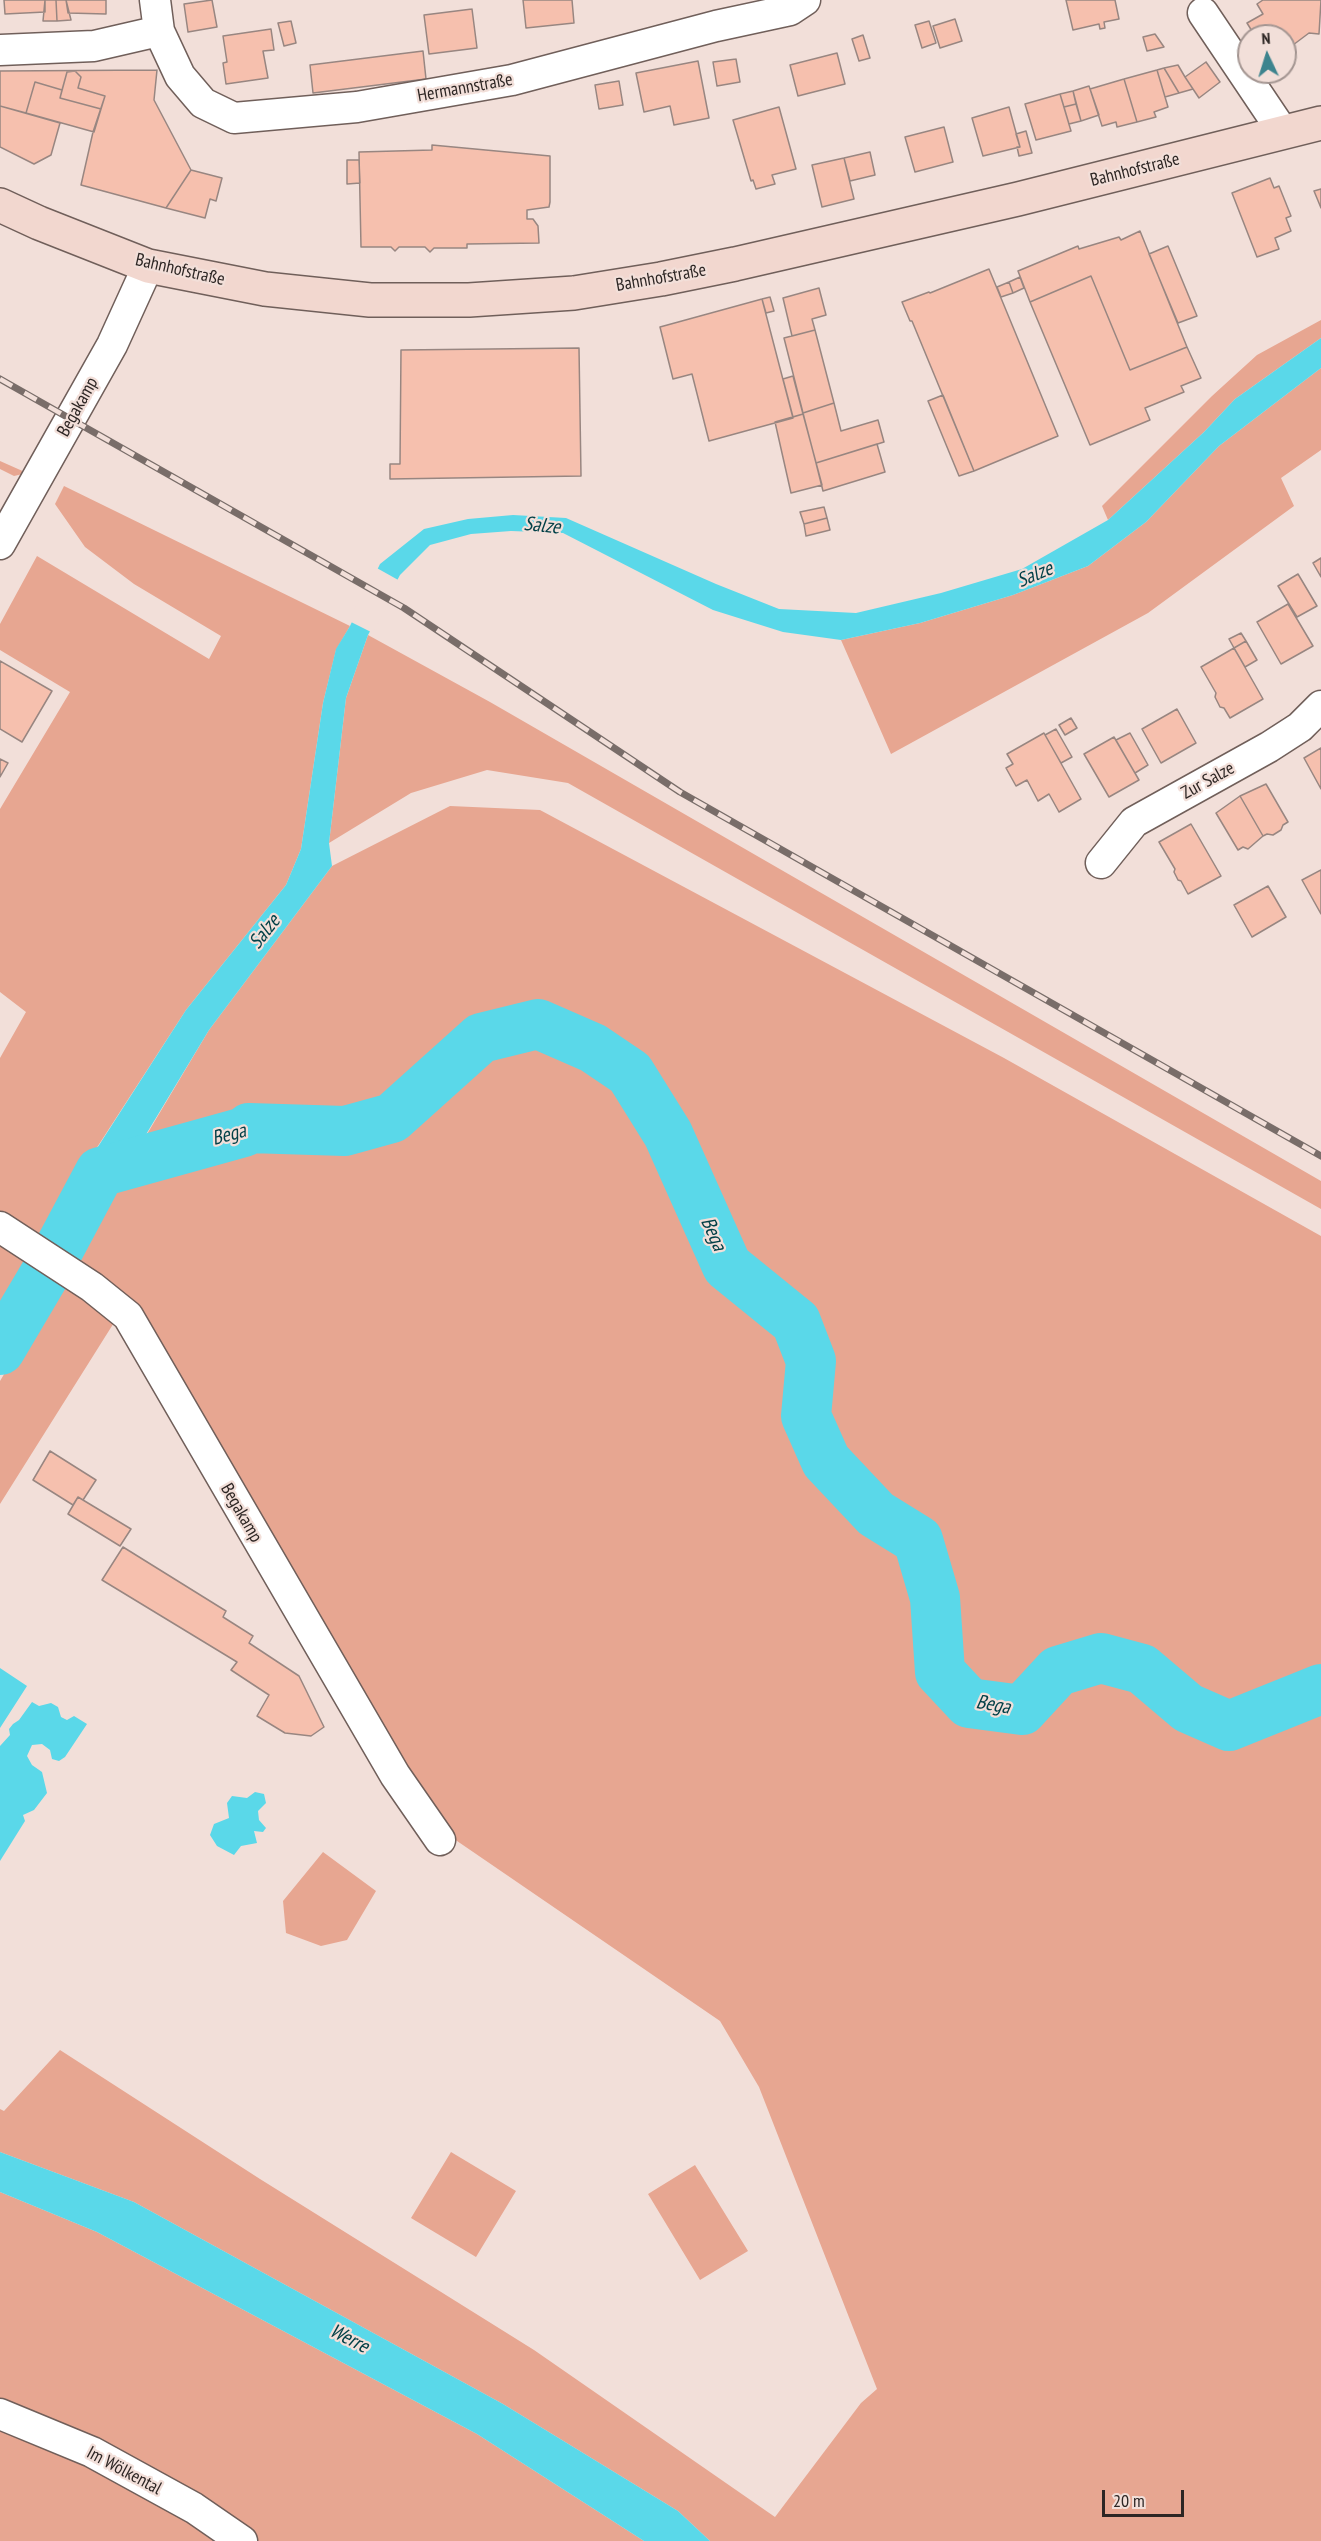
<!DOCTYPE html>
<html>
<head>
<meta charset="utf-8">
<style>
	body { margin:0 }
	#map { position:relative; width:1321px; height:2541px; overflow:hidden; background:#f2dfd9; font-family:"PT Sans Narrow",sans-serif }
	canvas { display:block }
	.north { position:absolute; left:1237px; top:24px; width:60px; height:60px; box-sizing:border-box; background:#f2dfd9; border:2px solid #a39591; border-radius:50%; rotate:356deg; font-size:16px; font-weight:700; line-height:24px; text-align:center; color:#2d2624 }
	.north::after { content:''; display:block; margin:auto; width:21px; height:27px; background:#3d848e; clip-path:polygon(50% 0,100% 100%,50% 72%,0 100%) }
	.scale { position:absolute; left:1102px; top:2490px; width:82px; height:27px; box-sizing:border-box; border:3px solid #2d2624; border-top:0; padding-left:8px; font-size:18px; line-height:21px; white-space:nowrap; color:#2d2624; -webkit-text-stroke:4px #f2dfd9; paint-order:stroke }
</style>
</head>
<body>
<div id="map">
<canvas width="1321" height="2541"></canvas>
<div class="north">N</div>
<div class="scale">20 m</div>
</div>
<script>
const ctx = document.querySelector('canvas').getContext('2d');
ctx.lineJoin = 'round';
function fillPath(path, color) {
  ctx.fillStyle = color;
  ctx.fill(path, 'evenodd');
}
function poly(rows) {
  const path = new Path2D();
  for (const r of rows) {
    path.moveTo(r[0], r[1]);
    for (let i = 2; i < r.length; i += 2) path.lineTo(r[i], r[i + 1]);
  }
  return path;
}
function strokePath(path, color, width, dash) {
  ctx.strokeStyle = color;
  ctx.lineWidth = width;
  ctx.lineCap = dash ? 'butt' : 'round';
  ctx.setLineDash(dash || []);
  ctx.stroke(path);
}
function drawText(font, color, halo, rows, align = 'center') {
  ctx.font = font + ' "PT Sans Narrow",sans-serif';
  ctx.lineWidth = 4.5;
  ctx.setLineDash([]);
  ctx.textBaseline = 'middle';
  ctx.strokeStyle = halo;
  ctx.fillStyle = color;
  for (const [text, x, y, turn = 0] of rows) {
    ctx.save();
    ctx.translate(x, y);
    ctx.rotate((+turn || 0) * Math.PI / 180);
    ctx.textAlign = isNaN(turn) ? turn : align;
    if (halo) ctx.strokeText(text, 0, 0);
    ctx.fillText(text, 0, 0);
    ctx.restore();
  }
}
fillPath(poly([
	[1321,320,1321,338,1235,399,1204,432,1108,520,1102,506,1212,396,1257,355],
	[1321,368,1321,450,1281,478,1294,506,1148,613,891,754,841,640,920,623,1013,595,1088,566,1146,522,1219,446],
	[0,461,27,473,14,476,0,469],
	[64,486,350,626,336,650,323,703,301,849,286,885,186,1010,83,1169,0,1313,0,1058,26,1012,0,992,0,809,70,692,0,650,0,624,37,556,209,659,221,636,134,584,85,547,55,504],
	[368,635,490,702,1321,1181,1321,1209,568,783,487,770,411,793,329,843,346,698],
	[450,806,540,810,1004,1058,1321,1236,1321,2541,710,2541,678,2511,503,2404,134,2202,0,2152,0,2109,4,2111,60,2050,260,2179,534,2350,775,2517,861,2403,877,2389,759,2087,720,2021,441,1830,127,1302,0,1504,0,1381,209,1030,332,866],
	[323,1852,376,1891,347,1940,321,1946,286,1933,283,1901],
	[451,2152,516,2191,476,2257,411,2218],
	[695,2165,748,2251,700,2280,648,2194],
	[0,2192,97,2232,477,2434,644,2541,257,2541,205,2506,0,2404],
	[0,2424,42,2440,186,2516,221,2541,0,2541]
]), '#e7a691');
fillPath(poly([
	[1321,338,1321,368,1219,446,1146,522,1088,566,1013,595,920,623,841,640,783,632,713,610,563,533,511,531,471,534,430,545,400,575,368,635,346,698,329,843,332,866,209,1030,136,1151,83,1170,186,1010,286,885,301,849,323,703,336,649,350,626,380,564,424,529,468,519,513,515,566,518,716,584,779,609,856,613,941,593,1022,569,1108,520,1204,432,1235,399],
	[0,1668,27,1686,0,1728],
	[32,1702,39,1706,51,1703,58,1707,61,1717,67,1720,74,1716,87,1724,65,1757,59,1761,52,1759,50,1750,42,1744,32,1745,27,1756,32,1765,42,1772,47,1793,34,1810,23,1815,25,1821,0,1861,0,1746,10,1735,9,1729,13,1724,19,1720],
	[255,1792,264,1794,266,1803,258,1811,259,1820,266,1828,263,1832,254,1831,257,1843,241,1846,234,1855,217,1846,210,1835,214,1824,229,1818,227,1803,232,1796,247,1798],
	[0,2152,134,2202,503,2404,678,2511,710,2541,644,2541,477,2434,97,2232,0,2192]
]), '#5ad8e9');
fillPath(poly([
	[375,567,400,581,373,633,349,621]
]), '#f2dfd9');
strokePath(poly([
	[100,1172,112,1153]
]), '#5ad8e9', 8);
strokePath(poly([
	[0,1350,52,1262,100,1172,244,1132,249,1128,345,1131,392,1118,481,1038,538,1024,593,1048,630,1073,668,1134,727,1266,796,1322,811,1361,806,1416,826,1461,876,1514,918,1540,935,1598,940,1672,969,1703,1022,1710,1058,1671,1101,1658,1142,1669,1188,1708,1229,1726,1321,1689]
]), '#5ad8e9', 50);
const building = poly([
	[4,0,45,0,45,12,5,14,4,0],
	[45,0,56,0,57,21,43,21,45,0],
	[56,0,66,0,71,20,57,21,56,0],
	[66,0,106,0,106,14,68,13,66,0],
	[212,0,217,27,188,32,184,4,212,0],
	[523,0,572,0,574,23,526,28,523,0],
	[1066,0,1115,0,1119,19,1104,22,1105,28,1100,29,1099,24,1073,30,1066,0],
	[1263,0,1321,0,1319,34,1309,33,1285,51,1285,36,1255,36,1247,23,1263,14,1257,4,1263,0],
	[472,9,477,48,429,54,424,15,472,9],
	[955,19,962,41,940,48,933,26,955,19],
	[291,21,296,43,284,46,278,23,291,21],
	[929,21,936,43,922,48,915,25,929,21],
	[271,29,274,50,263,51,268,78,226,84,223,63,227,62,223,36,271,29],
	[1155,34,1164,47,1147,51,1143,37,1155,34],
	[863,35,870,58,859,61,852,39,863,35],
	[423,51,426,79,313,93,310,65,423,51],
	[837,53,845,84,798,96,790,65,837,53],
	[736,59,740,82,717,86,713,62,736,59],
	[698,61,709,118,674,125,670,106,644,112,636,73,698,61],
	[1206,62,1220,82,1199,98,1185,77,1206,62],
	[1178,65,1185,77,1193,89,1179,93,1164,68,1178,65],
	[1164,68,1179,93,1165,97,1157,70,1164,68],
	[157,70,154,100,191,170,166,208,81,185,93,132,105,96,78,88,81,77,75,71,67,72,62,90,35,82,26,113,0,106,0,71,157,70],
	[1157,70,1168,107,1154,112,1156,117,1137,122,1124,79,1157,70],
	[75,71,81,77,78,88,105,96,101,109,60,98,67,72,75,71],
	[1124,79,1137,122,1117,127,1116,122,1102,126,1090,89,1124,79],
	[619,81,623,105,599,109,595,85,619,81],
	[35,82,62,90,60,98,101,109,94,132,26,113,35,82],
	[1089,86,1099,115,1081,121,1073,91,1089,86],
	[1073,91,1076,104,1064,107,1060,94,1073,91],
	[1060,94,1071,131,1036,140,1025,104,1060,94],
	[1076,104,1081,121,1069,124,1064,107,1076,104],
	[0,106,60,123,51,155,34,164,0,147,0,106],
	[779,107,796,169,772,175,775,184,756,189,753,180,751,181,733,120,779,107],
	[1009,107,1020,147,983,156,972,118,1009,107],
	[944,127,953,162,915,172,905,137,944,127],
	[1026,131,1032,153,1019,156,1017,147,1020,147,1016,134,1026,131],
	[432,145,550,156,550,202,549,207,527,210,527,219,533,219,538,226,539,243,467,244,467,248,434,248,430,252,425,247,399,247,395,251,391,247,361,247,359,152,432,150,432,145],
	[870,152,875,175,850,181,844,158,870,152],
	[844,158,854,199,822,207,812,165,844,158],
	[347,160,359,160,360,183,347,184,347,160],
	[191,170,222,178,216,201,210,199,205,218,166,208,191,170],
	[1270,178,1274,188,1279,186,1291,216,1286,218,1291,231,1275,238,1279,249,1257,257,1232,193,1270,178],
	[1321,189,1321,208,1314,191,1321,189],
	[1140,231,1187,347,1130,370,1091,276,1030,302,1018,271,1078,246,1079,249,1119,237,1121,240,1140,231],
	[1168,246,1197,316,1178,323,1149,254,1168,246],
	[989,269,1058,436,974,471,912,321,910,321,902,302,929,292,930,293,989,269],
	[1091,276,1130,370,1187,347,1201,378,1181,386,1184,392,1145,408,1150,420,1090,445,1030,302,1091,276],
	[1020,277,1024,288,1013,293,1009,282,1020,277],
	[1009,282,1013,293,1001,297,997,287,1009,282],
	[819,288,826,315,812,319,815,330,792,336,783,298,819,288],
	[770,297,774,311,766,313,762,299,770,297],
	[762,299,793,418,709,441,692,374,673,379,660,327,762,299],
	[815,330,834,403,803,413,784,338,815,330],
	[579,348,581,476,390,479,390,464,400,464,401,350,579,348],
	[793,376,803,414,793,417,783,379,793,376],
	[943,395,974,471,959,476,928,401,943,395],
	[834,403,841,431,878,420,884,442,816,463,803,413,834,403],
	[803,414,822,485,791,493,775,422,803,414],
	[877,444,885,472,823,491,816,463,877,444],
	[824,507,827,518,804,524,800,512,824,507],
	[827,518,830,530,806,536,804,524,827,518],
	[1321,558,1321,577,1313,563,1321,558],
	[1298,574,1317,606,1297,617,1278,586,1298,574],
	[1288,604,1313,646,1281,664,1257,622,1288,604],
	[1241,633,1246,641,1234,648,1229,639,1241,633],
	[1246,641,1257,660,1245,667,1234,648,1246,641],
	[1234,648,1263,699,1230,718,1224,708,1220,707,1215,697,1216,693,1201,667,1234,648],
	[0,661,52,691,22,742,0,729,0,661],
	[1177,709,1196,743,1161,763,1142,729,1177,709],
	[1071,718,1077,728,1065,735,1059,725,1071,718],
	[1056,729,1072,757,1061,763,1045,735,1056,729],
	[1044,733,1081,799,1059,812,1049,794,1038,801,1027,780,1016,786,1006,768,1013,764,1007,754,1044,733],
	[1130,733,1148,765,1135,773,1116,740,1130,733],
	[1114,737,1139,780,1109,797,1084,754,1114,737],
	[1321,748,1321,789,1304,758,1321,748],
	[0,759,8,763,0,777,0,759],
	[1266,784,1288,822,1283,825,1281,830,1273,835,1267,834,1263,836,1240,796,1266,784],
	[1240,796,1263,836,1248,849,1243,847,1238,850,1216,813,1240,796],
	[1191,824,1221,876,1188,894,1181,881,1178,880,1174,872,1175,869,1159,842,1191,824],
	[1321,870,1321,914,1302,880,1321,870],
	[1268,886,1286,917,1252,937,1234,905,1268,886],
	[50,1451,96,1480,83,1500,78,1497,73,1505,33,1480,50,1451],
	[78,1497,131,1529,120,1546,68,1514,78,1497],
	[123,1547,226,1611,223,1617,253,1636,249,1643,299,1676,324,1727,311,1736,285,1733,257,1716,269,1695,231,1670,237,1662,102,1580,123,1547]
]);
fillPath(building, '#f6c0ae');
strokePath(building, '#988681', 1.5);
const street = poly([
	[155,0,159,31,180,76,203,103,234,118,357,107,512,80,716,26,790,10,805,0],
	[1203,13,1283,132],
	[0,50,94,46,159,31],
	[0,544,112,345,148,266],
	[1101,863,1134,822,1269,747,1300,727,1321,706],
	[0,1227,92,1287,128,1316,395,1775,440,1840],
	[0,2414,92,2452,194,2508,242,2541]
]);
const secondary = poly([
	[0,205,39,223,148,266,265,289,370,300,469,300,574,293,661,279,735,264,1018,199,1321,123]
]);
strokePath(street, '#705f5a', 33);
strokePath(secondary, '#705f5a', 36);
strokePath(street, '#fff', 30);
strokePath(secondary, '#f2d7cf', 33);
const rail = poly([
	[0,379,404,608,680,792,1321,1156]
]);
strokePath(rail, '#796d69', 7);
strokePath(rail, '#f2dfd9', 4.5, [14]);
drawText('18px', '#2d2624', '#f2dfd9', [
	["Hermannstraße",465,88,-10],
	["Bahnhofstraße",1135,170,-14],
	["Bahnhofstraße",180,270,13],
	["Bahnhofstraße",661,278,-10],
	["Begakamp",78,407,-61],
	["Zur Salze",1208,781,-29],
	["Begakamp",241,1513,60],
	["Im Wölkental",124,2471,28]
]);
drawText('italic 20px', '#024047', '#f2dfd9', [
	["Salze",542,526,6],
	["Salze",1035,575,-23],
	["Salze",265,932,-52],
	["Bega",229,1135,-15],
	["Bega",713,1234,66],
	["Bega",993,1705,10],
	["Werre",349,2339,27]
]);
</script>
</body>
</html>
